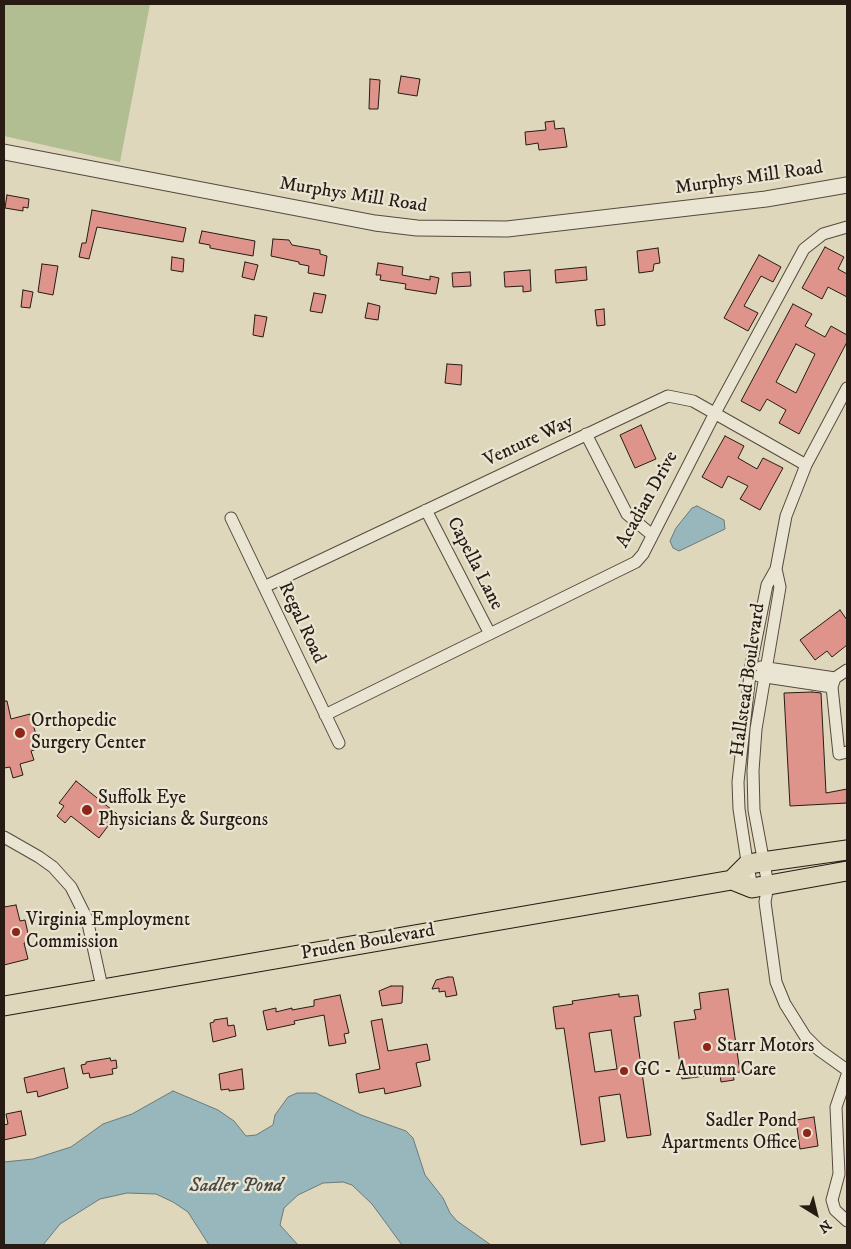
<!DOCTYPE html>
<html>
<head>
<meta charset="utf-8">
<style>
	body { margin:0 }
	#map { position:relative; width:851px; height:1249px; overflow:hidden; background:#ded7bb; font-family:"IM FELL DW Pica",serif }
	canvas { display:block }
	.frame { position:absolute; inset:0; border:5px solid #271b14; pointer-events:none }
	.north { position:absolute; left:791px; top:1189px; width:50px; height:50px; -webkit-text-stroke:4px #eae5d3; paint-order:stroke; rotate:144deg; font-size:14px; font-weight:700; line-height:20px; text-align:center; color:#271b14 }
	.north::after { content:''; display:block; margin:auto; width:18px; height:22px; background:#271b14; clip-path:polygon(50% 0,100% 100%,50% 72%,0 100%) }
</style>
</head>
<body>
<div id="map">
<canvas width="851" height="1249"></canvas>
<div class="frame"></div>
<div class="north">N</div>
</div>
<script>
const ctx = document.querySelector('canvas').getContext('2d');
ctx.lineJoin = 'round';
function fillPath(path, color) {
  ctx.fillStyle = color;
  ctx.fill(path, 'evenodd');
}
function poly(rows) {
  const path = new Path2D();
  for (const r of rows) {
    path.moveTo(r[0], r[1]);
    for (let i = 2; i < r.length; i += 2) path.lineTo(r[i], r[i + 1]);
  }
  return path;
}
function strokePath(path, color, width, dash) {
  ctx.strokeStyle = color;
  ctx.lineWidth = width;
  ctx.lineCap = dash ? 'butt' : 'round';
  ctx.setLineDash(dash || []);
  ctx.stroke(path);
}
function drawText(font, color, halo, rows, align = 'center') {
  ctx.font = font + ' "IM FELL DW Pica",serif';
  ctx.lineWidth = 4.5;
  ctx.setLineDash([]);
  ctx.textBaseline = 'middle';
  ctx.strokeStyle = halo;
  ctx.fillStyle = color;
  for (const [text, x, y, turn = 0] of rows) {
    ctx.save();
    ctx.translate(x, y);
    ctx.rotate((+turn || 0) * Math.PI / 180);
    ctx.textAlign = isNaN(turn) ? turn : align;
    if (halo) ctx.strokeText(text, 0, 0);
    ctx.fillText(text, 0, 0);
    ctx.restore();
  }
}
fillPath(poly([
	[4,4,150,4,120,162,4,136]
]), '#b0be91');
const water = poly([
	[697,506,724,520,725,529,679,551,673,548,670,541,676,528,692,508,697,506],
	[173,1091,218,1110,234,1121,246,1136,256,1135,273,1125,275,1115,288,1097,297,1093,316,1093,361,1115,406,1131,413,1138,425,1175,443,1198,450,1213,457,1221,491,1245,402,1245,372,1204,352,1185,343,1182,323,1183,298,1195,284,1208,280,1225,298,1245,209,1245,188,1212,173,1202,156,1194,127,1193,100,1199,60,1224,43,1245,4,1245,4,1162,33,1159,71,1147,103,1124,132,1114,173,1091]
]);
fillPath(water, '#98b7bc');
strokePath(water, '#6b7979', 1);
const building = poly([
	[401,76,420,79,417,96,398,93,401,76],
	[370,79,380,80,378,109,369,109,370,79],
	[554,121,555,129,564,128,567,147,539,150,538,143,526,145,525,132,546,130,545,122,554,121],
	[7,195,29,199,28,208,23,207,23,211,5,208,7,195],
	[92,210,186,228,183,242,97,227,89,259,79,257,82,243,86,243,92,210],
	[202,231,255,241,253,256,210,248,210,245,199,243,202,231],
	[273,239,289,240,292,245,320,250,320,254,327,256,324,276,308,273,309,266,299,264,299,262,271,256,273,239],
	[825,247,844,257,838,269,847,274,847,297,828,287,822,299,802,288,825,247],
	[658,248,660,263,654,264,653,271,639,273,637,251,658,248],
	[759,255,781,267,773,282,761,276,744,306,758,313,748,331,724,318,759,255],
	[172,257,184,259,183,272,171,270,172,257],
	[245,262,258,265,254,280,242,277,245,262],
	[378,263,403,267,402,275,430,280,430,276,439,278,436,294,405,289,406,284,380,280,381,275,376,275,378,263],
	[42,264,58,266,53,295,38,292,42,264],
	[586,267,587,280,556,283,555,270,586,267],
	[530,270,531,291,523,292,523,286,505,287,504,272,530,270],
	[470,272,471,286,453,287,452,273,470,272],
	[23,290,33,292,30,308,21,307,23,290],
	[314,293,326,295,322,313,310,311,314,293],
	[368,303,380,306,378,320,365,318,368,303],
	[793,304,812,314,805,326,825,337,831,326,847,335,847,342,799,434,779,423,786,410,767,399,760,411,741,401,793,304],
	[796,344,815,354,796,393,776,382,796,344],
	[604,309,605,325,597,326,595,310,604,309],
	[255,315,267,317,263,337,253,335,255,315],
	[447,364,462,365,461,385,445,383,447,364],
	[641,425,656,459,635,468,620,435,641,425],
	[725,436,744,446,738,458,757,469,763,458,783,468,760,510,740,499,748,486,728,476,722,488,702,477,725,436],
	[840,610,847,620,847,645,832,657,827,651,815,660,800,640,840,610],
	[812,692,821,693,826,793,847,789,847,803,790,806,784,693,812,692],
	[4,701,7,701,11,719,30,714,40,748,31,751,34,760,20,764,23,775,13,778,10,767,4,768,4,701],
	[76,781,117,814,99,838,71,816,65,823,57,816,64,806,59,803,76,781],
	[16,905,20,921,25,920,30,942,24,943,28,959,4,965,4,907,16,905],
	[448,977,453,977,457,995,446,997,445,991,439,992,439,988,432,989,436,980,448,977],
	[391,986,403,986,402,1003,382,1006,379,991,391,986],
	[728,989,740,1072,733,1073,734,1080,721,1082,720,1074,682,1079,674,1022,696,1019,694,1010,701,1009,699,993,728,989],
	[619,994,619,997,638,995,641,1016,634,1017,651,1135,627,1138,620,1094,599,1097,605,1141,581,1145,564,1028,556,1029,553,1007,573,1004,572,1001,619,994],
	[611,1030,617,1069,595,1072,589,1033,611,1030],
	[340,995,349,1033,344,1034,346,1043,329,1046,324,1015,294,1021,295,1024,267,1030,263,1011,276,1008,276,1012,292,1008,292,1010,314,1006,314,1000,340,995],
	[227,1018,228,1026,234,1025,236,1036,213,1042,210,1023,214,1022,214,1020,227,1018],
	[382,1019,388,1051,427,1044,430,1060,416,1063,421,1086,385,1094,384,1088,359,1093,356,1074,380,1069,371,1021,382,1019],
	[110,1058,111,1061,116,1060,117,1068,112,1069,113,1074,90,1078,89,1073,83,1074,81,1065,86,1064,86,1062,110,1058],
	[64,1068,68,1088,38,1097,37,1091,27,1093,24,1078,64,1068],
	[242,1069,244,1089,229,1091,229,1089,221,1090,219,1074,242,1069],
	[21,1111,26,1135,4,1140,4,1125,8,1124,6,1114,21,1111],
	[814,1117,818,1146,800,1149,796,1120,814,1117]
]);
fillPath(building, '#de948a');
strokePath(building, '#271b14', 1);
const minor = poly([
	[847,388,806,465,786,516,776,569,780,587,756,729,753,771,754,810,768,885,765,902,776,982,785,1004,805,1036,819,1050,847,1070],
	[586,434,627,514,652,535],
	[426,510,490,634],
	[231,518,339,743],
	[264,587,668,396,693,401,806,465],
	[761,667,835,678],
	[847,670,835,678,832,687,839,754,847,752],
	[759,676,832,687],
	[325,715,636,562,643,554,715,413,804,249,823,234,847,227],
	[4,837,39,857,53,867,71,887,87,919,102,987],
	[755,891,752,888,746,855,739,809,738,782,751,665,767,585,776,569],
	[847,1075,836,1107,839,1174,832,1200,835,1210,847,1221]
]);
const tertiary = poly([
	[4,152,375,223,417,228,507,229,766,199,847,185]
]);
const primary = poly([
	[732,880,748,864,847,850],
	[4,1006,732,880,752,888,847,871]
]);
strokePath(minor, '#554a3e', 13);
strokePath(tertiary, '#554a3e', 17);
strokePath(primary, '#271b14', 21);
strokePath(minor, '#eae5d3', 11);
strokePath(tertiary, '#eae5d3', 15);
strokePath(primary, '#ded7bb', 19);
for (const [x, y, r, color] of [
	[20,733,6,"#8f2418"],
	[87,810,6,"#8f2418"],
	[16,932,5,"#8f2418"],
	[707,1047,5,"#8f2418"],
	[624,1071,5,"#8f2418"],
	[807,1133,5,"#8f2418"]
]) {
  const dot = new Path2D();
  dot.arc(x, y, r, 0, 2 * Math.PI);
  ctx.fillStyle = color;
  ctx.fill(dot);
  strokePath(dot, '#eae5d3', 2);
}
drawText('19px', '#271b14', '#eae5d3', [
	["Murphys Mill Road",749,179,-8],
	["Murphys Mill Road",353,196,9],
	["Venture Way",529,442,-25],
	["Acadian Drive",648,500,-61],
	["Capella Lane",474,564,63],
	["Regal Road",301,623,65],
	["Hallstead Boulevard",749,680,-82],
	["Pruden Boulevard",368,943,-10]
]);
drawText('19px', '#271b14', '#eae5d3', [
	["Orthopedic",31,722],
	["Surgery Center",31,744],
	["Suffolk Eye",98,799],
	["Physicians & Surgeons",98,821],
	["Virginia Employment",26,921],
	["Commission",26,943],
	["Starr Motors",717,1047],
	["GC - Autumn Care",634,1071],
	["Sadler Pond",797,1122,"right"],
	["Apartments Office",797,1144,"right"]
], 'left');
drawText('italic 20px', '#494a46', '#eae5d3', [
	["Sadler Pond",236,1187]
]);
</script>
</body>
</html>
